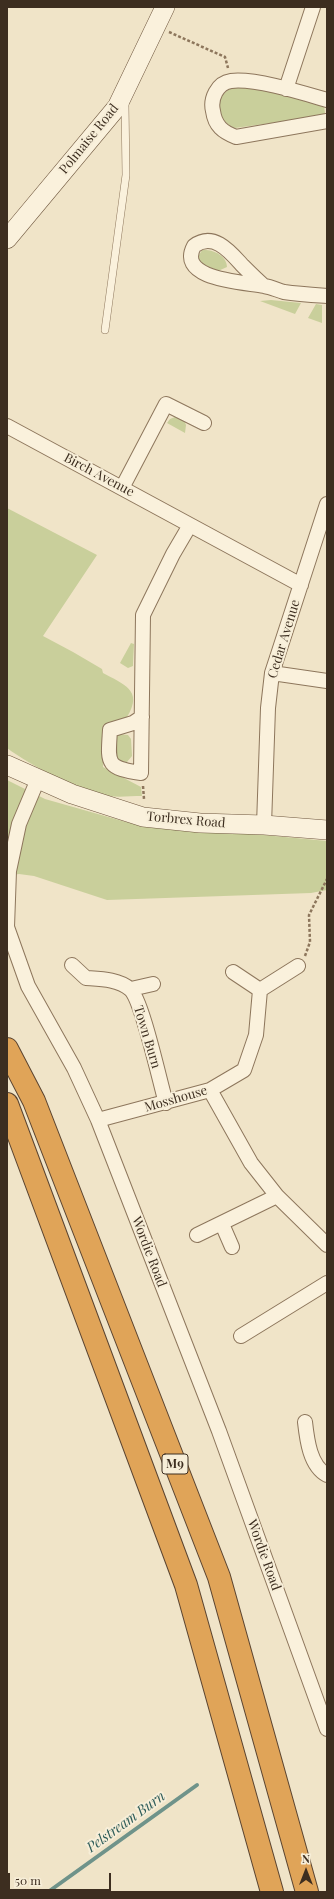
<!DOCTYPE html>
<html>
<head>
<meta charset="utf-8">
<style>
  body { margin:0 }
  #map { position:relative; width:334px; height:1899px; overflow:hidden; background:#f0e4c8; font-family:"Playfair Display",serif }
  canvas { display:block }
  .frame { position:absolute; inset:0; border:8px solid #3d2e20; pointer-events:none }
  .north { position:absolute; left:286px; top:1851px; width:40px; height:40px; -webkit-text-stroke:3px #f7eed8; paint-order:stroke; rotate:0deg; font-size:11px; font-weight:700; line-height:16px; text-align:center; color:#3d2e20 }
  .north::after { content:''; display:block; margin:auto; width:14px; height:18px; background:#3d2e20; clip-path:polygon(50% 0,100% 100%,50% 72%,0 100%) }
  .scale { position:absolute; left:8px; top:1873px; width:103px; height:18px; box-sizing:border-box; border:2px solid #3d2e20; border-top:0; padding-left:5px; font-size:12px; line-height:14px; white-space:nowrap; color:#3d2e20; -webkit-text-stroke:3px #f7eed8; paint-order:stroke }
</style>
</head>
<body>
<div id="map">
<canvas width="334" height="1899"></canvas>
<div class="frame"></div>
<div class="north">N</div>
<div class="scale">50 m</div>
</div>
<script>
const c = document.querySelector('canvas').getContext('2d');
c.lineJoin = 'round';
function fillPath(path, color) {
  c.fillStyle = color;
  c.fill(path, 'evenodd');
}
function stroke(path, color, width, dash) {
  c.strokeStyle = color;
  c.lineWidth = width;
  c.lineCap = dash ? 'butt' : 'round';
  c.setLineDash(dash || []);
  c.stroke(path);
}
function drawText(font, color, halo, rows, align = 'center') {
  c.font = font + ' "Playfair Display",serif';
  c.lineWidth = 4;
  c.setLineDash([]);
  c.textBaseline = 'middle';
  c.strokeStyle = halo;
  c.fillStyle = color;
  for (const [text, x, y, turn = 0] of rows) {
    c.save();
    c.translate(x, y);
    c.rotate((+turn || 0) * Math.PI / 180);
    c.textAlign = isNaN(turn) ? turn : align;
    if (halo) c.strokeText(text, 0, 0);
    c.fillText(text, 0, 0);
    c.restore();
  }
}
fillPath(new Path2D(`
  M240,85L285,94L324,106L325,113L322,116L235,128C211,118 215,90 240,85Z
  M202,250C212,249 227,255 227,267L218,271L202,264L198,257Z
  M271,300L301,303L295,314L260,301Z
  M316,304L322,305V323L308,318Z
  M175,417L184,420L186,425L185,433L167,423L170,419Z
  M7,508L97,555L43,636L73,652L102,669L103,673C123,684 144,690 127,717L103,725V767L141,787L142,796C129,796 115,798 102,795C73,787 31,766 7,748Z
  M131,643L134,644L133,663V666L128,668L120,663Z
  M118,734L128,735L131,739L132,756L127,762L118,761L115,757V737Z
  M7,780L45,799L126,822L327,841V890L311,893L107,900L34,876L19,874L7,876Z`), '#c9cf9b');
stroke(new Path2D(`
  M48,1892L197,1785`), '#6f938a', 4);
const lane = new Path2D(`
  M105,330L126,175L125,104`);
const street = new Path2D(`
  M286,89L313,7
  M327,100C303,93 255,78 231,81C217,83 210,99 213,111C215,126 223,132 236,137L327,121
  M264,286C257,280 250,273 243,266C231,253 214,231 194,246C176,280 244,282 264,286C271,287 277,290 284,292C298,294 313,295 327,296
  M7,426L301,585
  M122,488L166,404L204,423
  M272,673L327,681
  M142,717L133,723L110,730C108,763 105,768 141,773L143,615L173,554L190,525
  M38,779L19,824L9,871L7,927L28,986L74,1068L98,1120L219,1431L327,1729
  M264,825L268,708L272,673L327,504
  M72,965L86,978C101,979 118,979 130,989C142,999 160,1083 166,1103
  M233,972L260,990
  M131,989L153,984
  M210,1090L251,1163L277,1196L327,1245
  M98,1120L210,1090L244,1070L256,1035L260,990L298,966
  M222,1224L232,1247
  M197,1235L277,1196
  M241,1336L327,1283
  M305,1422C307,1440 310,1466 327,1475`);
const secondary = new Path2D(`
  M7,239L117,107L165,7
  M7,765L72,794L143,817L200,823L264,825L327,830`);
const highway = new Path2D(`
  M7,1049L34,1101L219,1577L307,1892
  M7,1104L186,1585L272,1892`);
stroke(lane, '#8d765c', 8);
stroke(street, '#8d765c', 16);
stroke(secondary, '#6f573f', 20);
stroke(highway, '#5b4430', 24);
stroke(new Path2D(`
  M169,32L225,57L228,68
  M143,786L144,799
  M305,956L310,942L309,915L327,879`), '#8d765c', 2.5, [3, 2]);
stroke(lane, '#faf1dc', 7);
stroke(street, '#faf1dc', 14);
stroke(secondary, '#faf1dc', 19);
stroke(highway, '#e0a458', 22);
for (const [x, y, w] of [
  [175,1464,26]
]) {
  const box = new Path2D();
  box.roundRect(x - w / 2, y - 10, w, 20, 3);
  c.fillStyle = '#f7eed8';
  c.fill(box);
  stroke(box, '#3d2e20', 1);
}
drawText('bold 12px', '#3d2e20', null, [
  ["M9",175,1464]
]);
drawText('13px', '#3d2e20', '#f7eed8', [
  ["Polmaise Road",89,139,-51],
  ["Birch Avenue",99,475,28],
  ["Cedar Avenue",284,639,-73],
  ["Torbrex Road",186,820,5],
  ["Town Burn",147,1037,73],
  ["Mosshouse",176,1099,-16],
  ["Wordie Road",149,1252,69],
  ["Wordie Road",264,1555,70]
]);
drawText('italic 14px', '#2f5d5a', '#f7eed8', [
  ["Pelstream Burn",126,1822,-36]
]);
</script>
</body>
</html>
